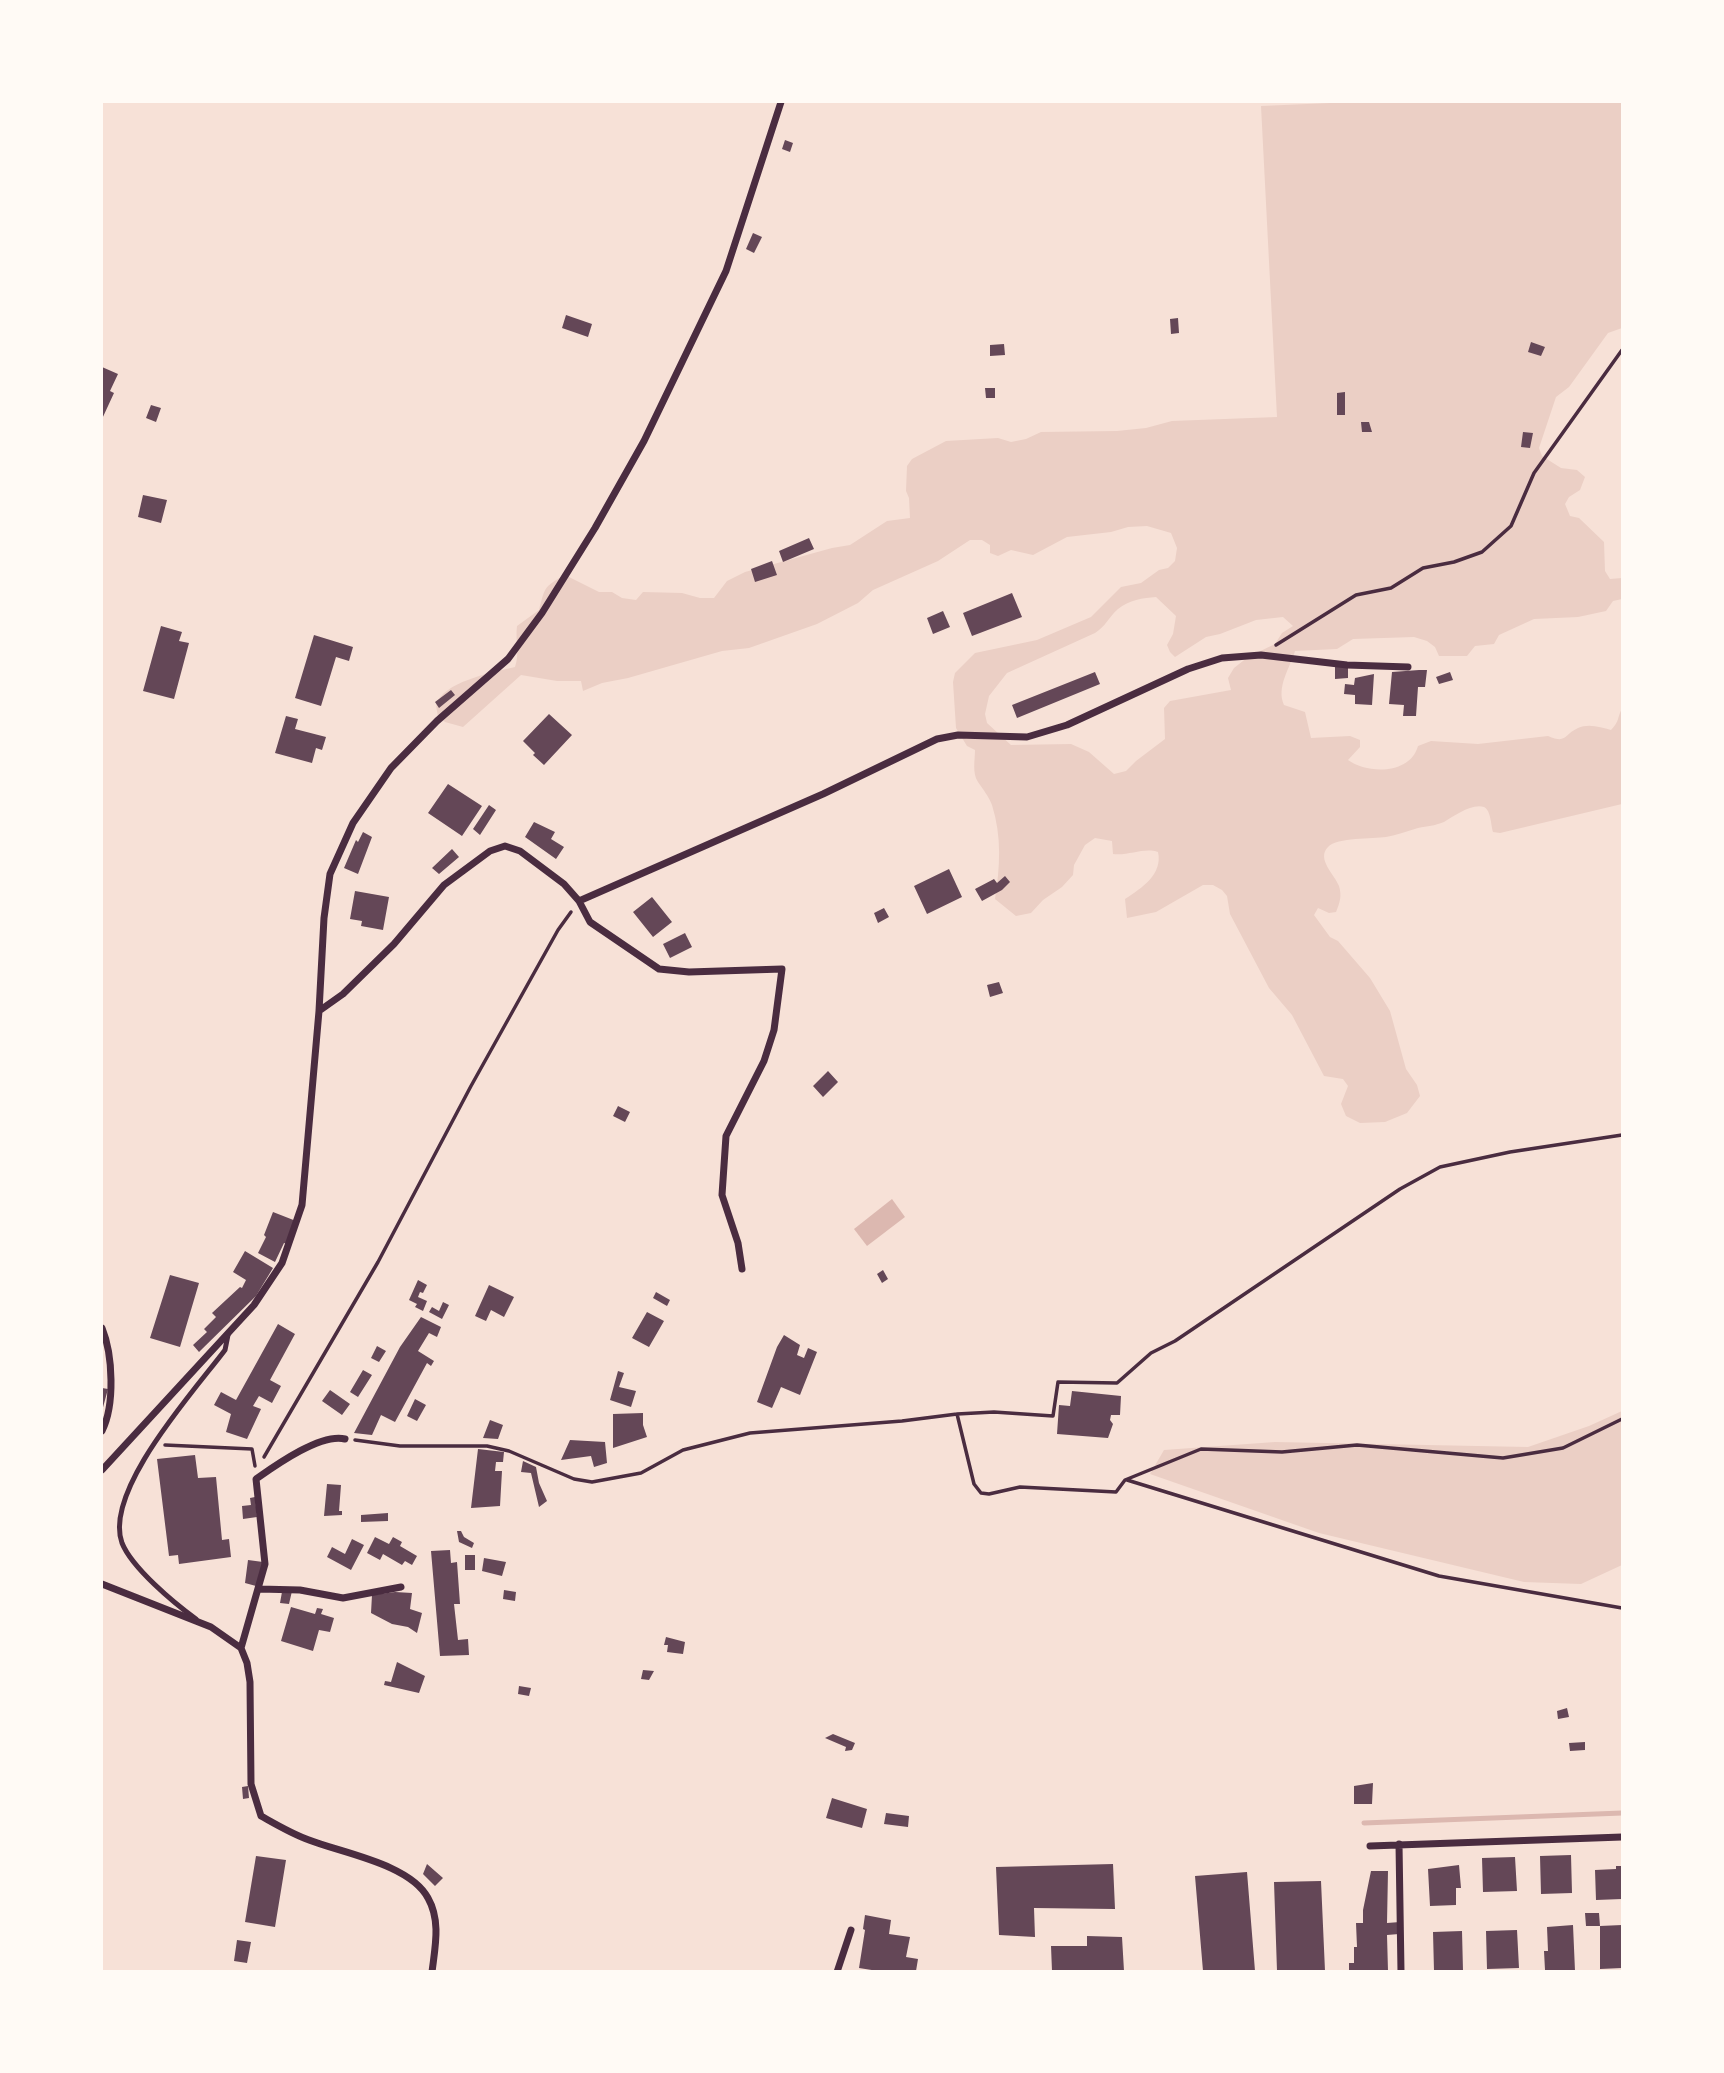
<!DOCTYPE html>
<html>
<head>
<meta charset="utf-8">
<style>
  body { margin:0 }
  #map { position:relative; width:1724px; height:2073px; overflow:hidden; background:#f7e1d7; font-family:"Public Sans",sans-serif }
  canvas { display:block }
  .frame { position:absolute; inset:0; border:103px solid #fffaf5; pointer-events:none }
</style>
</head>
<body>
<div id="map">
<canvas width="1724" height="2073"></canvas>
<div class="frame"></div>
</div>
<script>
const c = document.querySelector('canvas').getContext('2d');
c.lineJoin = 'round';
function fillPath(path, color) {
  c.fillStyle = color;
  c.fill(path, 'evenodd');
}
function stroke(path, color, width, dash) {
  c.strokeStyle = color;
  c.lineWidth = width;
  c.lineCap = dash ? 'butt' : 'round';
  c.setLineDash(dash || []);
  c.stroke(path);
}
fillPath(new Path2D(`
  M1353,102H1622V328L1608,333L1569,387L1556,397L1539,448L1542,456L1561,468L1577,470L1585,477L1580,490L1569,497L1565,504L1570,516L1579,518L1604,542L1605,571L1610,579L1622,578V599L1613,601L1606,611L1578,617L1534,619L1499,635L1494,644L1475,646L1467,656H1439L1435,647L1427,641L1414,637L1353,639L1337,649L1295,651C1290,668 1276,687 1284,705L1305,712L1311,738L1350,736L1360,740V747L1348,760C1367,774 1410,775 1418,746L1431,741L1478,744L1548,736C1567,744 1563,735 1578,728C1588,723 1601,727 1611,730C1620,721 1617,717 1622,709V804L1500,833L1493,832C1491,826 1491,810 1484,807C1472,803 1454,816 1444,822C1434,826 1428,826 1418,828C1407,831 1397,835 1386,837C1373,839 1337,837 1328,847C1316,859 1335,875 1339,886C1342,896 1340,902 1336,912L1329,913L1318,908L1314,915L1330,937L1338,941L1370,978L1390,1011L1406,1069L1417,1085L1420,1096L1407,1113L1385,1122L1360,1123L1346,1116L1341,1104L1348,1086L1343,1079L1324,1076L1292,1015L1269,988L1230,914L1227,896L1222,890L1213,885H1203L1156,912L1127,918L1125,899C1142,888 1163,874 1158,852C1144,847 1129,856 1113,854L1112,841L1095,838L1085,845L1074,865L1073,875L1062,887L1043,900L1031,913L1016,916L995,899C1000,867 1002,837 992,805C989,797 983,789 978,782C972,773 975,760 975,750L967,746L956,728L953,682L955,673L975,653L1037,640L1091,617L1121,587L1141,583L1159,570L1168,568L1175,561L1177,548L1171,533L1147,526L1128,527L1111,532L1067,537L1033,555L1011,550L998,556L990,553V545L982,540H970L938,561L873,590L858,603L817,624L749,648L722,651L628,678L602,683L583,691L581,681H557L521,675L463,727L445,722L438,716C437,711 435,705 438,700C451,680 494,672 515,667C520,653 515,641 517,626L539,610C545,588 543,587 565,575L599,592H612L622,598L636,600L643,592L682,593L700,598H714L727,581L745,572L832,548L850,545L887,521L910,518L909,498L906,491L907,466L912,459L946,441L998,438L1011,442L1026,439L1041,432L1117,431L1146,428L1172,421L1277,417L1261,106ZM1156,597L1176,616L1173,634L1167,645L1170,652L1175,657L1206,637L1220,634L1256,620L1283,617L1293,626L1282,633L1275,644L1248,657L1234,668L1228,678L1231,690L1170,701L1164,708L1165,739L1136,761L1126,771L1114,774L1089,752L1071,744L1011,745L987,723L985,714L989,696L1007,673L1095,633C1105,627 1109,617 1118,609C1129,600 1143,598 1156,597Z
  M1622,1411V1565L1581,1584L1524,1582L1319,1533L1150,1474L1164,1450L1275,1442L1528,1447L1589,1426Z`), '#ebcfc5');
fillPath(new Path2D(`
  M892,1199L905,1217L867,1246L854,1229Z`), '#dcb8b0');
stroke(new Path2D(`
  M1364,1823L1622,1813`), '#dcb8b0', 5);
fillPath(new Path2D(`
  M785,140L793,143L790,152L782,149Z
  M753,233L762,237L754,253L746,249Z
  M566,315L592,324L588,337L562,328Z
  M1178,318L1179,333L1171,334L1170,319Z
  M1531,342L1545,347L1541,356L1528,352Z
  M1004,344L1005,355L990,356V345Z
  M102,367L118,374L110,391L114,393L102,419Z
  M985,388H995V398H986Z
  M1345,392V415H1337V393Z
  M151,405L161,408L156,422L146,418Z
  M1361,422H1369L1372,432H1362Z
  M1523,432L1533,433L1530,448L1521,447Z
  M143,495L167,500L161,523L138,517Z
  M809,538L814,549L783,562L779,551Z
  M772,561L777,575L755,582L751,569Z
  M1012,593L1022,617L972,636L963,613Z
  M943,611L950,627L933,634L927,618Z
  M161,626L182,632L179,641L189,643L174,699L143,691Z
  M314,635L353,647L349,661L336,657L321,706L295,698Z
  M1335,664L1348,666V678L1335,679Z
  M1419,670H1427L1425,687H1418L1416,716H1403L1404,705L1389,704L1392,672Z
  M1095,672L1100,684L1017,718L1012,705Z
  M1450,672L1453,680L1439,684L1436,677Z
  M1374,674L1372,705L1355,704V695L1344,694L1345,684L1354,685L1355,678Z
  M451,690L455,695L439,708L435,702Z
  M549,714L572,735L544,765L533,755L535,753L523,741Z
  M286,716L298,719L295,729L326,737L322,750L316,748L312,763L275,753Z
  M448,784L482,806L462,836L428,813Z
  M489,805L496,810L480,835L473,829Z
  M534,822L555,832L551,839L564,847L556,859L525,837Z
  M363,832L372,837L358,874L344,868L356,840L358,842Z
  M452,849L459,857L439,874L432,868Z
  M949,869L962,897L927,914L914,886Z
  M1005,876L1010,882L1002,890L982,901L975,889L994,879L997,883Z
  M355,891L389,897L383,930L361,926L362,921L350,919Z
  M652,897L672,922L653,937L633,912Z
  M884,908L889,917L878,923L874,913Z
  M685,933L692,947L670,958L663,944Z
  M999,982L1003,993L990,997L987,985Z
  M828,1071L838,1082L823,1097L813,1086Z
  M618,1106L630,1112L625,1122L613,1116Z
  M273,1212L296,1221L287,1244L284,1243L275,1262L258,1253L266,1237L264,1235Z
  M245,1251L273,1268L256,1296L199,1352L193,1345L207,1332L204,1329L216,1317L212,1313L240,1287L242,1288L246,1280L233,1272Z
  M883,1270L888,1279L882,1283L877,1274Z
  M170,1275L199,1283L180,1347L150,1338Z
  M418,1280L427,1285L423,1293L420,1292L418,1297L427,1301L423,1311L415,1307L417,1304L409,1300Z
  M489,1285L514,1297L504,1317L491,1310L486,1321L475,1316Z
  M656,1292L670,1300L667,1306L653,1298Z
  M443,1302L449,1305L442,1319L429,1312L432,1307L439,1311Z
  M647,1312L664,1321L649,1347L632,1338Z
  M421,1317L441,1327L437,1337L429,1333L418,1351L434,1361L431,1366L427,1363L395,1422L381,1415L372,1435L354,1433L400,1347Z
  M278,1324L295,1334L270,1380L281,1386L272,1403L259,1396L253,1406L261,1409L247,1439L226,1432L231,1414L214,1405L221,1392L236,1400Z
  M784,1335L800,1345L797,1355L804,1358L808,1348L817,1352L800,1395L781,1387L772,1408L757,1402L777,1347Z
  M377,1346L386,1351L379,1362L371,1358Z
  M363,1370L372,1375L358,1397L350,1392Z
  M618,1371L624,1373L619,1387L636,1391L631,1407L610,1400Z
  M102,1388L108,1389L102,1411Z
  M330,1390L350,1404L342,1415L322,1401Z
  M1072,1391L1121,1396L1120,1415H1111L1110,1420L1113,1424L1108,1438L1057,1434L1059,1405L1070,1406Z
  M415,1399L426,1405L417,1421L407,1416Z
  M643,1413V1425L647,1437L613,1448V1414Z
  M490,1420L503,1425L498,1439L483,1438Z
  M570,1440L605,1442L607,1463L594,1467L591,1456L561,1460Z
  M478,1449L504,1452L503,1462H496L495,1471H502L500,1506L471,1508Z
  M195,1455L198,1478L216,1477L222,1540L229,1539L231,1557L179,1564L178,1555L169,1556L157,1459Z
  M523,1461L536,1467L539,1483L547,1501L539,1507L531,1473L521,1472Z
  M327,1484L341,1485L339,1511H342V1515L324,1516Z
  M255,1497L257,1517L243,1519L242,1506L251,1505L250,1498Z
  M388,1513V1521L361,1522V1515Z
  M457,1531H461L464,1537L474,1543L472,1548L459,1542Z
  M375,1537L389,1544L393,1537L402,1542L400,1546L417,1556L412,1565L405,1561L402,1565L383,1554L380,1560L367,1553Z
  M352,1539L364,1545L351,1570L327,1557L332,1547L345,1554Z
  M450,1550L451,1563L457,1562L460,1604H454L458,1640L468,1639L469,1655L440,1656L431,1551Z
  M465,1555H475V1570H465Z
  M484,1558L506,1562L502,1576L482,1571Z
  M248,1560L263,1562L256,1586L245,1583Z
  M504,1590L516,1592L515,1601L503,1599Z
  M292,1591L289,1604L280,1603L282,1592Z
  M395,1592L412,1593L410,1609L422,1613L417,1633L408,1627L392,1624L371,1613L372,1595Z
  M291,1607L315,1614L317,1608L323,1609L321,1614L334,1618L330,1632L319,1630L313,1651L281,1641Z
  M666,1637L685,1642L683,1654L667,1652L668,1645H664Z
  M397,1662L425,1676L419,1693L384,1685L385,1681L391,1682Z
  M643,1670L654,1671L649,1680L641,1679Z
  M519,1686L531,1688L529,1696L518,1694Z
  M1567,1708L1569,1717L1558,1719L1557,1711Z
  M833,1734L855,1743L852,1750L845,1751L846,1747L825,1738Z
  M1585,1742V1750L1570,1751L1569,1743Z
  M1373,1783L1372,1804H1354V1786Z
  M248,1786L249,1798L243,1799L242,1787Z
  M832,1798L867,1809L862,1828L826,1818Z
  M886,1813L909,1816L908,1827L884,1824Z
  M1571,1855L1572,1893L1541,1894L1540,1856Z
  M256,1856L286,1860L275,1927L245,1922Z
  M1515,1857L1517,1891L1483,1892L1482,1858Z
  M427,1864L443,1878L435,1886L423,1874Z
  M1113,1864L1115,1909L1034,1908L1035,1937L999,1935L996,1867Z
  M1459,1865L1461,1888H1456V1905L1430,1906L1428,1869Z
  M1616,1866H1622V1899L1596,1900L1595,1870L1616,1869Z
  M1371,1871H1388L1387,1923L1400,1922L1399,1934L1387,1935L1388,1971H1349V1963H1354V1947H1357L1356,1923H1363V1910Z
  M1247,1872L1255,1971H1203L1195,1876Z
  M1321,1881L1325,1971H1277L1274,1882Z
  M1585,1913H1599L1600,1926H1586Z
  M865,1915L891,1920L889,1934L910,1937L906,1957L918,1959L916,1971H878L859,1968L865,1930L863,1929Z
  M1573,1925L1575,1971L1545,1970L1544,1951H1548L1547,1927Z
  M1622,1925V1968L1600,1969V1926Z
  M1517,1930L1519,1968L1487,1969L1486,1931Z
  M1462,1931L1463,1971H1434L1433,1932Z
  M1087,1936L1122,1937L1124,1971H1052L1051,1946H1087Z
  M237,1940L251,1942L247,1963L234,1961Z`), '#644757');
stroke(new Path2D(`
  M1276,645L1356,595L1391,588L1423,568L1454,562L1482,552L1511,526L1534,473L1622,350
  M957,1414L974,1484L981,1493L989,1494L1020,1487L1116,1492L1125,1480L1201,1449L1282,1452L1357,1445L1503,1458L1563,1448L1622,1419
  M355,1440L400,1446H487L509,1451L574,1479L592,1482L641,1473L683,1450L750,1433L902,1421L957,1414L994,1412L1053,1416L1058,1382L1117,1383L1151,1353L1175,1341L1400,1189L1440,1167L1510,1152L1622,1135
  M165,1445L252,1449L255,1466
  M264,1457L378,1262L471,1086L558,930L571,912
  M1127,1480L1439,1576L1622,1608`), '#4a2c40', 3.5);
stroke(new Path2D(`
  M196,1619C174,1603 132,1568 122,1543C103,1491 195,1390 225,1350L228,1335`), '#4a2c40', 5);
stroke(new Path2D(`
  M579,901L823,794L937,739L958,735L1027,737L1067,725L1188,669L1222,658L1261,655L1347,665L1408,667
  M319,1011L324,918L330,874L353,823L391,768L437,721L508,659L542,613L595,528L644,441L726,271L781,102
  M102,1328C113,1355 115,1405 102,1431
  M102,1470L254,1305L282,1263L302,1205L319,1011L343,994L394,944L444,885L490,851L505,846L520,851L564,884L579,901L590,922L659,969L689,972L782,969L774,1030L764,1061L726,1136L722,1195L738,1243L742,1269
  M102,1584L211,1627L241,1648L247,1663L250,1682L251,1784L261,1816C277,1825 292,1834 309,1840C342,1853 410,1864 428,1898C441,1921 435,1947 432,1972
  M259,1589L300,1590L343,1598L401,1587
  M241,1648L265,1564L256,1479C276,1465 321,1433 345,1439
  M1399,1844L1401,1972
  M1370,1846L1622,1837
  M837,1972L851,1930`), '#4a2c40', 7);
</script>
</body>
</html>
